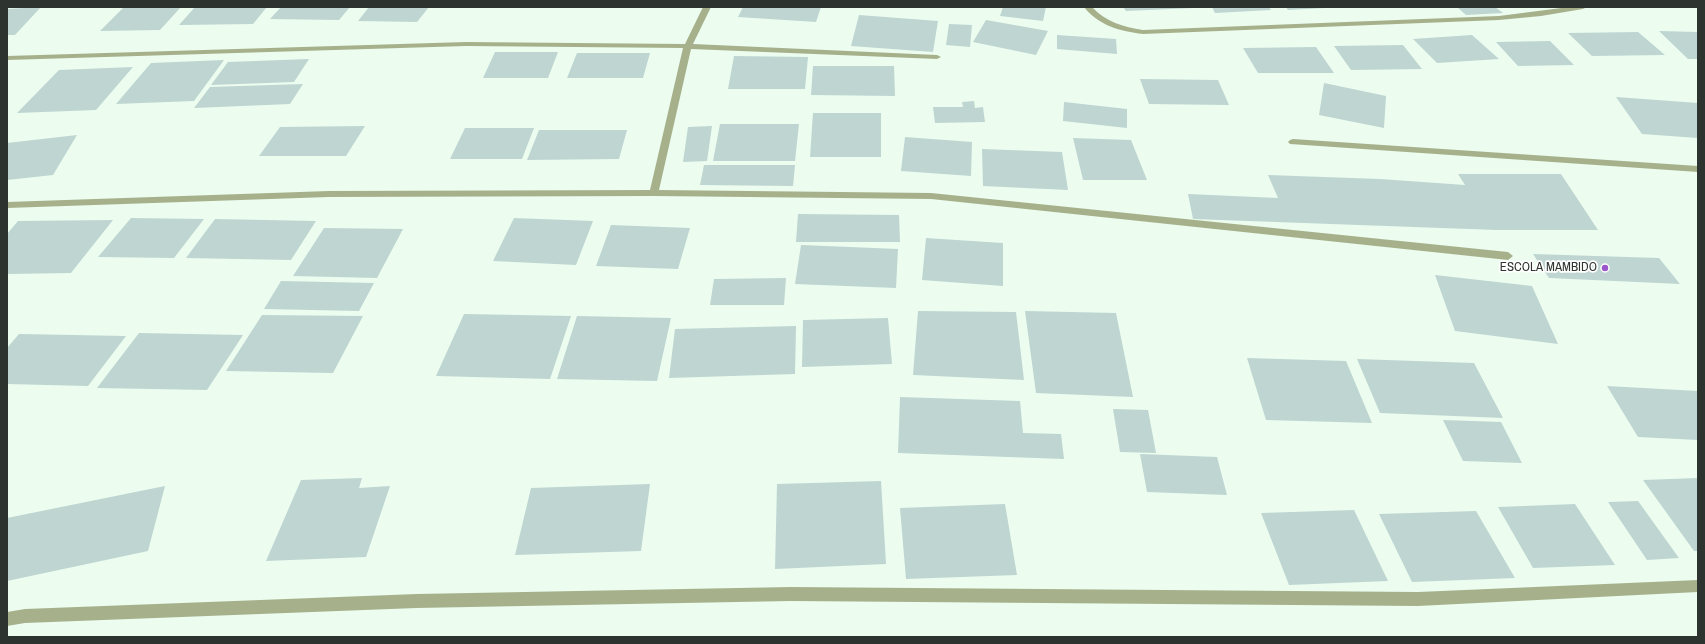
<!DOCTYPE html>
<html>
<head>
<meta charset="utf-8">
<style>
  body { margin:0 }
  #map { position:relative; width:1705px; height:644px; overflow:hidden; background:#ecfdf0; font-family:"Archivo Narrow",sans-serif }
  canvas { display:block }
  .frame { position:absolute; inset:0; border:8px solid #2d342f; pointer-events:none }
</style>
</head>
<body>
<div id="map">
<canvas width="1705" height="644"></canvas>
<div class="frame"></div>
</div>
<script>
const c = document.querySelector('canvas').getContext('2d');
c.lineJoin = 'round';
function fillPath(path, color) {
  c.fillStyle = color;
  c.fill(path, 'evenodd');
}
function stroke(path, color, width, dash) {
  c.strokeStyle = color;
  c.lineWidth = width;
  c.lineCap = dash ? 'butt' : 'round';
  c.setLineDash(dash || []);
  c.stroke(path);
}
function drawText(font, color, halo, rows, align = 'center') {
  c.font = font + ' "Archivo Narrow",sans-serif';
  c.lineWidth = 3.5;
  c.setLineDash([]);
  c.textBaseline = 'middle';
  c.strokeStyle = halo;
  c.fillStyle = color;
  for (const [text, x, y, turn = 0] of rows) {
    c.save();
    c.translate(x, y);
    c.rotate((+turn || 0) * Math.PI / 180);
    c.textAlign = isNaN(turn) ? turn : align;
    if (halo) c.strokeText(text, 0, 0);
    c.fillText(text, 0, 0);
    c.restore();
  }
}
fillPath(new Path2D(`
  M41,7L15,35H7V9Z
  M181,7L160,30L100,31L123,8Z
  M195,7H267L253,24L179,25Z
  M281,7H350L339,20L270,19Z
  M369,7H429L417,22L358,21Z
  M743,7H821L816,22L738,17Z
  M1003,7H1046L1043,21L1000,16Z
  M1123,7H1194V8L1126,11Z
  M1212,7H1269L1271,10L1215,13Z
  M1286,7H1325V8L1288,10Z
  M1457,7H1495L1503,13L1466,15Z
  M859,15L938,21L933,52L851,46Z
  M986,20L1048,31L1036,55L973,42Z
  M949,24L972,25L970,47L946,45Z
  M1659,31L1698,32V59H1688Z
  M1638,32L1665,55L1592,56L1568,33Z
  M1057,35L1116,39L1117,54L1057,49Z
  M1472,35L1499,59L1437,63L1413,39Z
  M1550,41L1574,65L1518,66L1496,42Z
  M1403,45L1422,69L1351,70L1334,46Z
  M1316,47L1334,73H1258L1243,48Z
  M495,52H558L548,78H483Z
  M577,53H650L643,78H567Z
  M734,56L808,57L805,89H728Z
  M309,59L294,82L211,85L228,62Z
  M224,60L194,101L116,104L151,63Z
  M813,66H894L895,96L811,95Z
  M133,67L96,110L17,113L59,70Z
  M1140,79L1218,80L1229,105L1149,104Z
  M1324,83L1386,96L1384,128L1319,115Z
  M303,84L290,104L194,108L210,87Z
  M1616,97L1698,103V138L1642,134Z
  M974,101L975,108L983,107L985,122L935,123L933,107H963L962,102Z
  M1064,102L1127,109V128L1063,121Z
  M813,113H881V157H810Z
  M720,124H799L795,161H713Z
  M365,126L346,156H259L280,127Z
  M712,126L707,161L683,162L688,127Z
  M465,128H534L522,159H450Z
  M539,130H627L619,159L527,160Z
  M77,135L53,175L7,180V143Z
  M905,137L972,142L971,176L901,171Z
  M1073,138L1131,140L1147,180H1083Z
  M982,149L1062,152L1068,190L983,186Z
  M704,165H795L793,186L700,185Z
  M1458,174H1561L1598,230H1497L1193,219L1188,194L1278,198L1268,175L1380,179L1465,185Z
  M798,214L899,215L900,242H796Z
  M131,218L204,219L174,258L98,257Z
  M514,218L593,221L576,265L493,261Z
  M215,219L316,221L291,260L186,258Z
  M113,220L71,273L7,274V234L18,221Z
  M611,225L690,228L678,269L596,266Z
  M324,228L403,229L377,278L293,276Z
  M926,238L1003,243V286L922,280Z
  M801,245L898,249L896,288L795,284Z
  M1533,254L1659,258L1680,284L1549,278Z
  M1435,275L1532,286L1558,344L1455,331Z
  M786,278L784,305H710L714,279Z
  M281,281L374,283L359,311L264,309Z
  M918,311L1016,312L1024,380L913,375Z
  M1025,311L1116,313L1133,397L1036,393Z
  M464,314L571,316L550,379L436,376Z
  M262,315L363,316L333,373L226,371Z
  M577,316L671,318L657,381L557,379Z
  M888,318L892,364L802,367L803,320Z
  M796,326L795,374L669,378L675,329Z
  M139,333L243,335L207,390L97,388Z
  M19,334L126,336L88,386L7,384V348Z
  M1247,358L1346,361L1372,423L1266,420Z
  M1357,359L1474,363L1503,418L1380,413Z
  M1607,386L1698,391V440L1638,437Z
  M900,397L1020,401L1023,433L1061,434L1064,459L898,453Z
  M1113,409L1148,410L1156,453L1120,452Z
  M1443,420L1501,422L1522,463L1463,461Z
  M1140,454L1217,457L1227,495L1147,492Z
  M362,478L359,488L390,486L366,557L266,561L301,480Z
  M1698,478V551H1694L1643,480Z
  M881,481L886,564L775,569L777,484Z
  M650,484L641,551L515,555L531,488Z
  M165,486L148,551L7,581V518Z
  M1638,501L1679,558L1647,560L1608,502Z
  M1005,504L1017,575L906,579L900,508Z
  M1575,504L1615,565L1533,568L1498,507Z
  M1354,510L1388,581L1289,585L1261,513Z
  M1476,511L1515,578L1412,582L1379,514Z`), '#bed5d1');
fillPath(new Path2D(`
  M703,7H711L693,44L937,55L941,57L937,59L691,49L659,190L931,193L1508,252L1513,256L1508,260L931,199L654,196L329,197L7,208V202L329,191L650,190L683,48L466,46L7,60V56L466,42L685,44Z
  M1084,7H1092C1106,22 1123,27 1143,30L1499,16L1569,7H1587L1583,9L1541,16L1499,20L1143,34C1120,31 1099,26 1084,7Z
  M1293,139L1698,166V172L1290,144L1288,142L1290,140Z
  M1698,580V592L1418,606L791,601L417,608L25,623L7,626V612L25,609L417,594L791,587L1418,592Z`), '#a6b18c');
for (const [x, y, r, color] of [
  [1605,268,4,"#9c56cb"]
]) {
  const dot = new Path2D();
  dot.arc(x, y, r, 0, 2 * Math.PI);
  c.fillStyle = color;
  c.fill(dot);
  stroke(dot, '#fff', 1.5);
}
drawText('13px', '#2d342f', '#fff', [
  ["ESCOLA MAMBIDO",1597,268]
], 'right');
</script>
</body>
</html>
